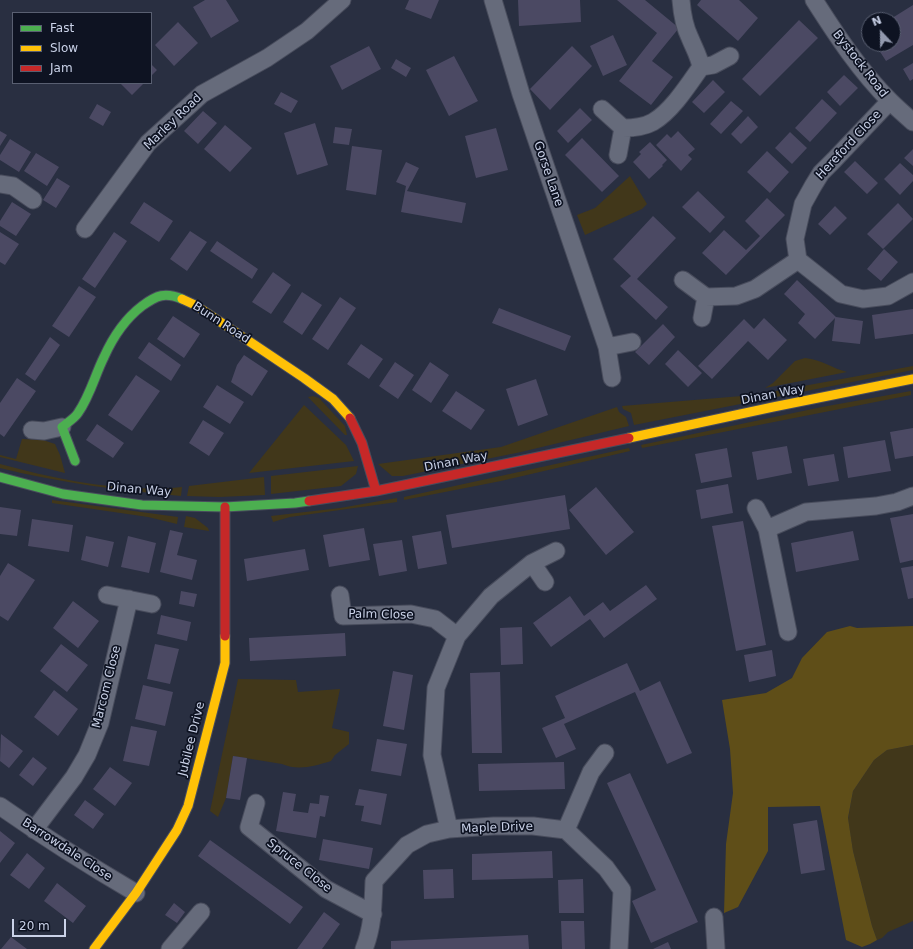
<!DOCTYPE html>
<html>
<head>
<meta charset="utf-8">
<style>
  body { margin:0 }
  #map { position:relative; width:913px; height:949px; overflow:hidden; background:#292f41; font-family:"DejaVu Sans",sans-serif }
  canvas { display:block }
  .legend { position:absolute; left:12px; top:12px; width:140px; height:72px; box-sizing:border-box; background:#0e1322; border:1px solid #595f71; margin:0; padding:5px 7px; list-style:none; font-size:12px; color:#cad2e8 }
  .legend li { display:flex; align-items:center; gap:8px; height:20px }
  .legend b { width:20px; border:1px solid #595f71 }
  .north { position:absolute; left:861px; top:12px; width:40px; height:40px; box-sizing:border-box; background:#0e1322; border:1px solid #595f71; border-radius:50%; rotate:338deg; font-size:11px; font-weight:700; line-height:16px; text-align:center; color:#cad2e8 }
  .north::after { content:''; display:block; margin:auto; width:14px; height:18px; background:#9299ae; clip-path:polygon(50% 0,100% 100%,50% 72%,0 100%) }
  .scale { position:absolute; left:12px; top:919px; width:54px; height:18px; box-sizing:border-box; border:2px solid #cad2e8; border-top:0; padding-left:5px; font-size:12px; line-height:14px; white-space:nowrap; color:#cad2e8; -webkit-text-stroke:3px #0e1322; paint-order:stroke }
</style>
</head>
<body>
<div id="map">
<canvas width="913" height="949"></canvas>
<ul class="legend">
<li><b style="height:5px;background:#4caf50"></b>Fast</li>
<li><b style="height:5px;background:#ffc107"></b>Slow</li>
<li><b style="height:5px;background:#c62828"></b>Jam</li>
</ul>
<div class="north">N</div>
<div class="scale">20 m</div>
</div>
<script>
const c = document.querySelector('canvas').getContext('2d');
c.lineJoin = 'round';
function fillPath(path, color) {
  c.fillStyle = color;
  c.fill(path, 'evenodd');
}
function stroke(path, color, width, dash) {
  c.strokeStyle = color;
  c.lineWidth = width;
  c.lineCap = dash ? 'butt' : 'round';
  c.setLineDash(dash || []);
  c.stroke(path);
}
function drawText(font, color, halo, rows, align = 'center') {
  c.font = font + ' "DejaVu Sans",sans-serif';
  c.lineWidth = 3.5;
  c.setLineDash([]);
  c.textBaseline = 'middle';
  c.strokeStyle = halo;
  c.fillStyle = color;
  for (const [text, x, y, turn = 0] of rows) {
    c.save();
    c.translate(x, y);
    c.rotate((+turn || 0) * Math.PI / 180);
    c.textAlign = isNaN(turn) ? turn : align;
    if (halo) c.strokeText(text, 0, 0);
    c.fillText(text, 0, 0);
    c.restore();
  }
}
fillPath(new Path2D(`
  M630,176L647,204L642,209L585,235L577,215L595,208Z
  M805,358C823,360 831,368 847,372L765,388L773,383L795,361Z
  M913,366V370L634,425L631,413L623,409L622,406L754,395Z
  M911,391V395L642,448L641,445L822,407Z
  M313,396L319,398L345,426L347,435H345L308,397Z
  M304,405L346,445L354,461L249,473Z
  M617,407L619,412L626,417L629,426L521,452L403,476H392L378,464L501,447Z
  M22,439L43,440L55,444L60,455L65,473L0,457V455L16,459Z
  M629,448L630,451L501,481L404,500V497Z
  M0,464C59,480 122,493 182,487L181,496C120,490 59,483 0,468Z
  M358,466L356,474L341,486L271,494V476Z
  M264,477L265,495L219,497L187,496L189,486Z
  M397,498V502L290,517L273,522L271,516L340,508Z
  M52,500L178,517L177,524L148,517L52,503Z
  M186,516L195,518L208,528L209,531L184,527Z
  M238,679L296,680L298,692L340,689L332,728L349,732V744L335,755L331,761C315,766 298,771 282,764L233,756L226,798L218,817L210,811Z
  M913,745V921L888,932L882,938L877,940L872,926L853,851L848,819L853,791L874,760L887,750Z`), '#41371a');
fillPath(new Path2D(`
  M850,626L857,628L913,626V745L887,750L874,760L853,791L848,818L853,851L872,926L877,940L870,944L862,947L846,940L820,806L768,807V851L738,907L724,913L726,844L733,793L730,749L722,700L766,693L792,678L802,658L827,632Z`), '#5f4e18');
fillPath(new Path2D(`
  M205,0H226L239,21L211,38L193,7Z
  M409,0H439L431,19L405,9Z
  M518,0H580L581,22L519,26Z
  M617,0H645L679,28L652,61L673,77L651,105L619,81L657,33Z
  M701,0H739L758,18L738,41L697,5Z
  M913,5V45L886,61L875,44H893V20H889Z
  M799,20L818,38L760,96L742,79Z
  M178,22L198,43L174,66L155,45Z
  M613,35L627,65L603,76L590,46Z
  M369,46L381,69L342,90L330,66Z
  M572,46L592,66L550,110L530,89Z
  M454,56L478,101L449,116L426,70Z
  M396,59L411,68L406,77L391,68Z
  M913,63V79L910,81L903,69Z
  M151,64L157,70L151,76Z
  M844,75L858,88L840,106L827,92Z
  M713,80L725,92L704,113L692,102Z
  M120,83H144L132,95Z
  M281,92L298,101L291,113L274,104Z
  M822,99L837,113L810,142L795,128Z
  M731,101L743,111L721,134L710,124Z
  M97,104L111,112L103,126L89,118Z
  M580,108L592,120L568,143L557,131Z
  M203,111L217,123L198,144L184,131Z
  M748,116L758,127L741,144L731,134Z
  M315,123L328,165L297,175L284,133Z
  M225,125L252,148L230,172L204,149Z
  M335,127L352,129L349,145L333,143Z
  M496,128L508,170L476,178L465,136Z
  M0,131L7,135L0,146Z
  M678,131L695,149L688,155L692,159L681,171L656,145L667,134L671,138Z
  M790,132L807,148L792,164L775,148Z
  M582,138L619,176L602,192L565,155Z
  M10,139L31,152L19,172L0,160V155Z
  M650,142L667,160L662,165L663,166L649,179L633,162L641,154L639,152Z
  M352,146L382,150L376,195L346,190Z
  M913,149V166L904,158Z
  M767,151L789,172L770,193L747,172Z
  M36,153L59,167L47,186L24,171Z
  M855,161L878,183L867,194L844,172Z
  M406,162L419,168L407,191L466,203L462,223L401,212L406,186L396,182Z
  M900,163L913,175V181L900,195L884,179Z
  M57,178L70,186L56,208L43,200Z
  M698,191L725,217L710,233L682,207Z
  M767,198L785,215L726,275L702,253L724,230L746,250L760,236L745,221Z
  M12,202L31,214L16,236L0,226V221Z
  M144,202L173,221L159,242L130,223Z
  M898,203L913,219L883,249L867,234Z
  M835,206L847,218L830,235L818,224Z
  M653,216L676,238L637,279L668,307L656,320L620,286L631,276L613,259Z
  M190,231L207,242L187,271L170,259Z
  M0,232L19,244L5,265L0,262Z
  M114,232L127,241L95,288L82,279Z
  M217,241L258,269L252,279L210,251Z
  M884,249L898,262L881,281L867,269Z
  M273,272L291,285L271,314L252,302Z
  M797,280L836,317L863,321L860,344L832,341L835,318L815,339L798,323L805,314L784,294Z
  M79,286L96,297L69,337L52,326Z
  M302,292L322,305L302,335L283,322Z
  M340,297L356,308L328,350L312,339Z
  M499,308L571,336L565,351L492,323Z
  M913,309V334L875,339L872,315Z
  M173,316L200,334L184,358L157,339Z
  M764,318L787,340L768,360L748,341L712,379L698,366L744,319L754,329Z
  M663,324L675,337L649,365L635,352Z
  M50,337L60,345L35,381L25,374Z
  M149,342L181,365L171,381L138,358Z
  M361,344L383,359L369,379L347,364Z
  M678,350L702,373L688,387L665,364Z
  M244,355L268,371L252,396L231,382L237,365Z
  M395,362L414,375L398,399L379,386Z
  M430,362L449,375L431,403L412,390Z
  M136,375L160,391L132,431L108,415Z
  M17,378L36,391L4,437L0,434V403Z
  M536,379L548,415L518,426L506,389Z
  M217,385L244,402L230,424L203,407Z
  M456,391L485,410L471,430L442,411Z
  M203,420L224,433L209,456L189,443Z
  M97,424L124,443L113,458L86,440Z
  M913,428V456L895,459L890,432Z
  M885,440L891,471L848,478L843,447Z
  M787,446L792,473L757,480L752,452Z
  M727,448L732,477L701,483L695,454Z
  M834,454L839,481L808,486L803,459Z
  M728,484L733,513L701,519L696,490Z
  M596,487L634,532L606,555L569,510Z
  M565,495L570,529L452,548L446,515Z
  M0,507L21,510L17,536L0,534Z
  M913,514V560L900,563L890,518Z
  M32,519L73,525L69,552L28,546Z
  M743,521L766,645L736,651L712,526Z
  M364,528L370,560L329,567L323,535Z
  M170,530L183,533L177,555L197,560L192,580L160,572Z
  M441,531L447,564L418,569L412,536Z
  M853,531L859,560L796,572L791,543Z
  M86,536L114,542L108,567L81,560Z
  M128,536L156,543L149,573L121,567Z
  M402,540L407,571L379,576L373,544Z
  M305,549L309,570L247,581L244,559Z
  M8,563L35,580L8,621L0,616V576Z
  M913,566V598L908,599L901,568Z
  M646,585L657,599L604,638L590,619L551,647L533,623L570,596L584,616L603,602L610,611Z
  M181,591L197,594L194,607L179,604Z
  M73,601L99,621L78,648L53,628Z
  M161,615L191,622L187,641L157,634Z
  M522,627L523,664L501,665L500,628Z
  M345,633L346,656L250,661L249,638Z
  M61,644L88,665L67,692L40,671Z
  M155,644L179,649L170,684L147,679Z
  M772,650L776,676L749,682L744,655Z
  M627,663L640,691L660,681L692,753L667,764L635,692L564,724L576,749L556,758L542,728L565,718L555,696Z
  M393,671L413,675L404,730L383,726Z
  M500,672L502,753H472L470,673Z
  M143,685L173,692L165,726L135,719Z
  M54,690L78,709L58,736L34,717Z
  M131,726L157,731L149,766L123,761Z
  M1,734L23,751L9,768L0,761Z
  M377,739L407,744L401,776L371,771Z
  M233,756L247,758L240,800L226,798Z
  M33,757L47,768L33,786L19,775Z
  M564,762L565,789L479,791L478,764Z
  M110,767L132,783L115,806L93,789Z
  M630,773L698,922L651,943L632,901L656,890L607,783Z
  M359,789L387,794L381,825L361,821L364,806L355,805Z
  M283,792L296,794L293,811L308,813L310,803L319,804L320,795L329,796L325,817L320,816L316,838L276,831Z
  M85,800L104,814L93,829L74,815Z
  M817,820L825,870L801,874L793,824Z
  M0,831L15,843L0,863Z
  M323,839L373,848L369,869L319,860Z
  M210,840L303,907L290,924L198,856Z
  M552,851L553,878L472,880V854Z
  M27,853L45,868L29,889L10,875Z
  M453,869L454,898L424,899L423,870Z
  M583,879L584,913H559L558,880Z
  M57,883L86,906L73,923L44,901Z
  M174,903L185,912L177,923L165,915Z
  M324,912L340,924L322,949H297Z
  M561,921H584L585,949H562Z
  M528,935L529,949H391V941Z
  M11,937L27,949H1Z
  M668,942L671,949H653Z`), '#4b4963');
const street = new Path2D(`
  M493,0L521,94L607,347L612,378
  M814,0C837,36 860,71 890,101C897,108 905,115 913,122
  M701,67L713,65L730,56
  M890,101L834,160L821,173L813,186L803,204L795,239L798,260L841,294L863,299L888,296L913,282
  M602,109L623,128L618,155
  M623,128C634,128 644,127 653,122C672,111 689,84 701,67C699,56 694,48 690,38C684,26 682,13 681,0
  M0,184L13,186L33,200
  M85,229L148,143L202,94L267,58L307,31L342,0
  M683,280L706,297L702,318
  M706,297L736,296L755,289L798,260
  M607,347L632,342
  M32,430L44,431L62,427
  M756,508L767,529L806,512L876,506L897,502L913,496
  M767,529L788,632
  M532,563L545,582
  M107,595L152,604
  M340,595L343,616L411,614L435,619L457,636
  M256,803L249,827L326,889L373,914
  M0,806C44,837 90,866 136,893
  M449,829L432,755L436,688L457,636L491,596L532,563L556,551
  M34,830L74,777L87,755L100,723L129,599
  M566,830L591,772L605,753
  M714,917L716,949
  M170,949L201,912
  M364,949C373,927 373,905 374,881L407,845L427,834L449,829L494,826H533L566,830L606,868L622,890L619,949`);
const fast = new Path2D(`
  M75,461L62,427C67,423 75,418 78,413C90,396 95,375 104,357C113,337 125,319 142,306C157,295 165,292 182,299
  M0,477L63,494L142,505L225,507L295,503L309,501`);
const slow = new Path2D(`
  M182,299L195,305L304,378L333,399L350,418
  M629,438L773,407L913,379
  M94,949L136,893L177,830L188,806L225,663V636`);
const jam = new Path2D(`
  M350,418L362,443L376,491
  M309,501L376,491L629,438
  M225,636V507`);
stroke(street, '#484c5c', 19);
stroke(fast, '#484c5c', 11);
stroke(slow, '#484c5c', 11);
stroke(jam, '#484c5c', 11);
stroke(street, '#666b7b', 17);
stroke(fast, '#4caf50', 9);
stroke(slow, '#ffc107', 9);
stroke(jam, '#c62828', 9);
drawText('12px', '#cad2e8', '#0e1322', [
  ["Bystock Road",860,64,52],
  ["Marley Road",173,122,-44],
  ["Hereford Close",849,145,-47],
  ["Gorse Lane",548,174,71],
  ["Bunn Road",221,323,33],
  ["Dinan Way",773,395,-11],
  ["Dinan Way",456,462,-11],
  ["Dinan Way",139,490,5],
  ["Palm Close",381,615,1],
  ["Marcom Close",107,687,-76],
  ["Jubilee Drive",192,739,-76],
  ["Maple Drive",497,828,-2],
  ["Barrowdale Close",67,850,33],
  ["Spruce Close",299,866,38]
]);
</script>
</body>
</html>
